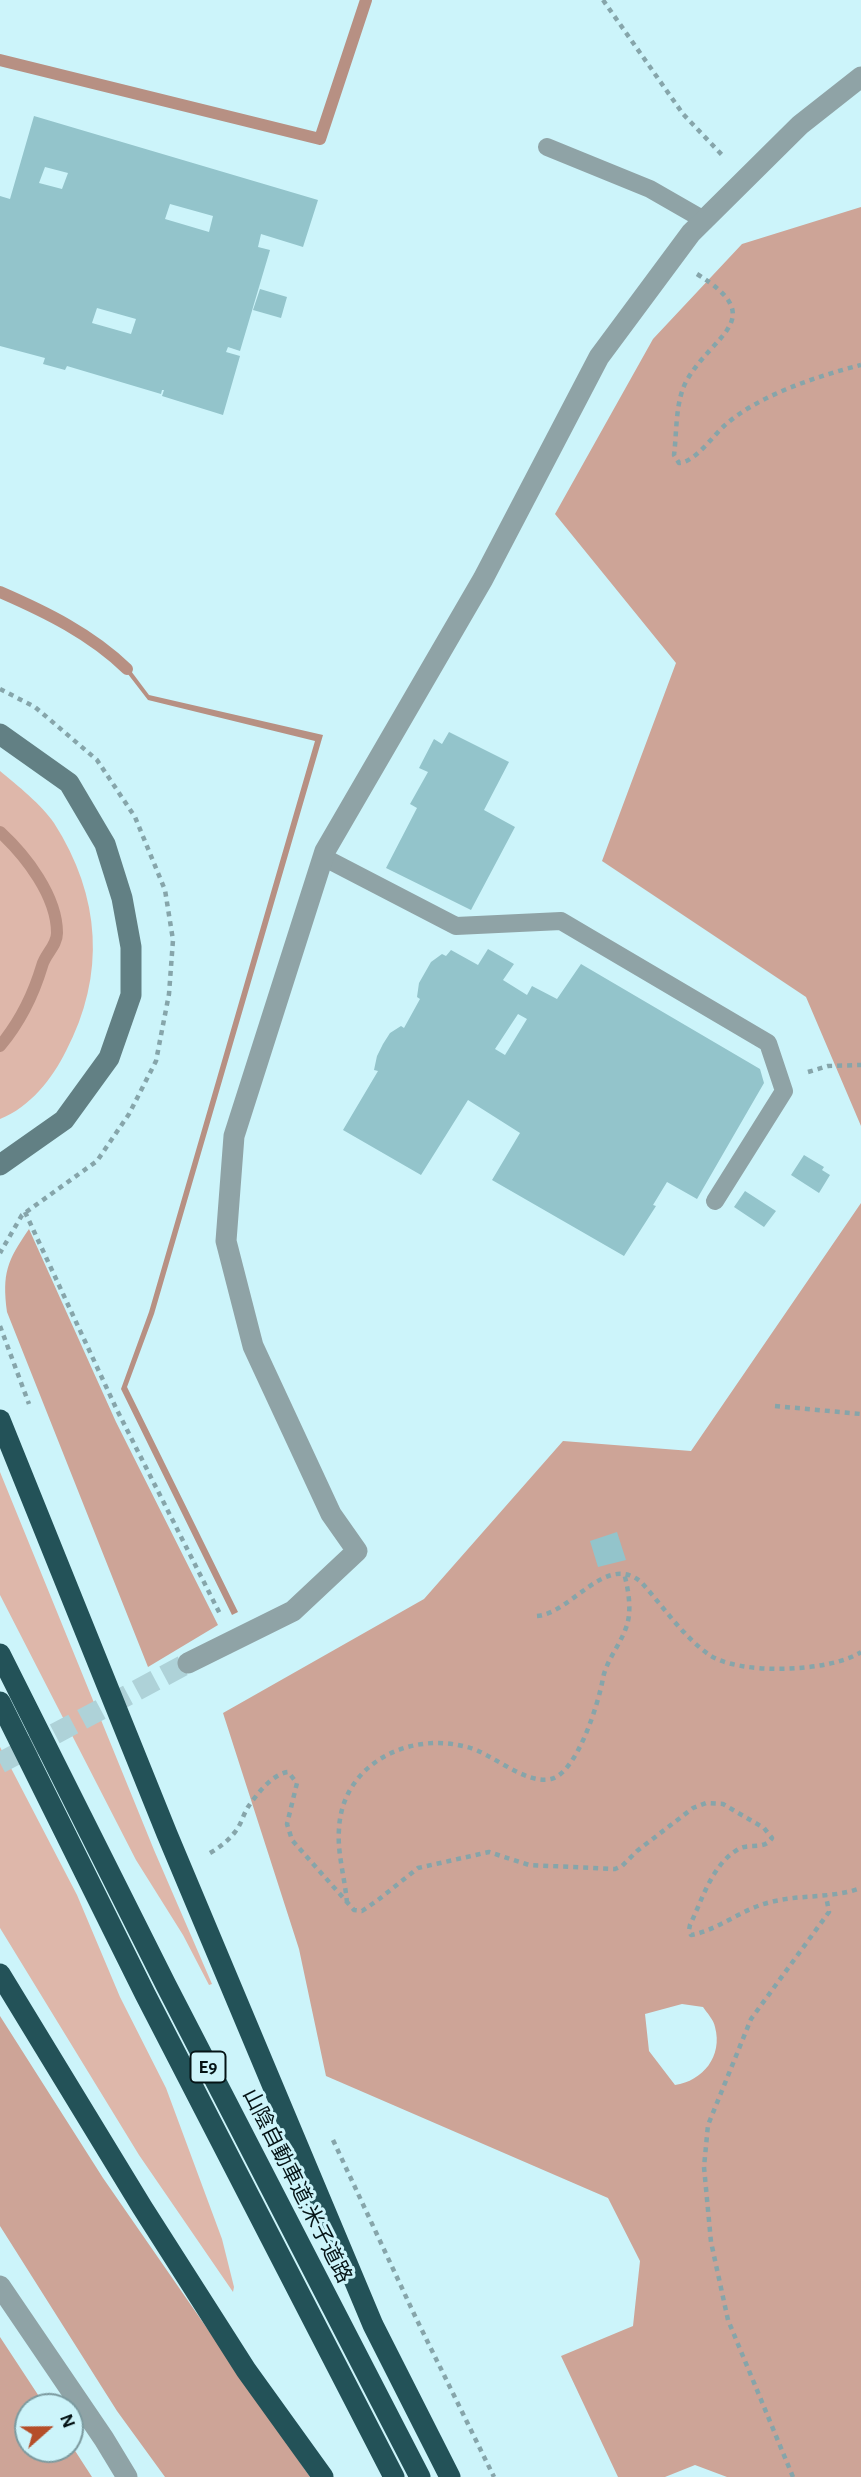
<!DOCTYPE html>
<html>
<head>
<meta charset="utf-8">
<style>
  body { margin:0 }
  #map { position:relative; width:861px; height:2477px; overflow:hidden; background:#ccf4fa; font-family:"Alegreya Sans",sans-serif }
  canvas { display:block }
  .north { position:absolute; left:14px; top:2393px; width:70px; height:70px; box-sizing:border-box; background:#ccf4fa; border:2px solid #7c9a9f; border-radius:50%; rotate:69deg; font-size:19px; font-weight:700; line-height:28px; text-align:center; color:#051416 }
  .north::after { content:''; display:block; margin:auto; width:24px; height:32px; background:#b54e29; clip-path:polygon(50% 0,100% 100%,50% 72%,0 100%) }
</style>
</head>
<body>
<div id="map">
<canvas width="861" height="2477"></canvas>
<div class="north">N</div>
</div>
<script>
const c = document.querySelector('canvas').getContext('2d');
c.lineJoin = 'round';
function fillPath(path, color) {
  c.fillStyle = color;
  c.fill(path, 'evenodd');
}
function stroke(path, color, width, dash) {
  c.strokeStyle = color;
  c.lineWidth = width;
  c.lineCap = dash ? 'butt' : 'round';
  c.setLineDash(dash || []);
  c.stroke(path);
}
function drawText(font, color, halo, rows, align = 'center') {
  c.font = font + ' "Alegreya Sans","Noto Sans JP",sans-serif';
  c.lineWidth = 6;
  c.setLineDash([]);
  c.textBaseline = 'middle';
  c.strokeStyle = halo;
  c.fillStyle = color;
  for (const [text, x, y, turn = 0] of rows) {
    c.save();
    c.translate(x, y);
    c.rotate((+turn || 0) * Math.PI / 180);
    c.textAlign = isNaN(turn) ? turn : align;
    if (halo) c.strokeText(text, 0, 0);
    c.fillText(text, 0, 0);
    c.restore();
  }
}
fillPath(new Path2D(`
  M0,771C17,785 42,805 54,823C101,896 106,975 66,1051C52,1079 30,1107 0,1119Z
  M0,1472L154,1850L212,1984L209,1985L183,1935L136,1860L0,1595Z
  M0,1747L77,1895L120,1997L166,2088L222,2239L234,2287L233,2292L139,2155L0,1928Z`), '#deb7aa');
fillPath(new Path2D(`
  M861,207V1126L806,997L602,861L676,663L555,514L653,339L742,244Z
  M861,1203V2477H727L695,2465L665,2477H618L561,2356L633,2326L640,2261L608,2198L326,2076L299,1949L223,1713L424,1599L563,1441L691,1451ZM682,2004L703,2007C707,2013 714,2020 715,2027C723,2056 703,2081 675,2085L649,2051L645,2014Z
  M29,1229L116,1422L218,1625L148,1667L7,1312C2,1273 7,1261 29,1229Z
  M0,2016L103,2178L310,2477H165L117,2411L0,2226Z
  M0,2337L46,2407H28V2449H70V2443L92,2477H0Z`), '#cda497');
fillPath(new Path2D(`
  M114,656L131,671L149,695L323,735L154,1314L127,1387L238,1612L232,1615L121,1389L149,1312L315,741L148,700Z`), '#b79083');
stroke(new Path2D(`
  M0,60L320,139L366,0
  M0,592C46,612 91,634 127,669
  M0,832C26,856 57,896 57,933C57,946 45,954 42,966C33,996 20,1022 0,1046`), '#b79083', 12);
fillPath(new Path2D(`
  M34,116L318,200L303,247L261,234L258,247L270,250L240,351L228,347L226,352L240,356L223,415L162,396L164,390H162L161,394L67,366L65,370L43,364L45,358L0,346V196L10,199ZM45,167L68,173L62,189L39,183ZM170,204L213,216L209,232L165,219ZM97,308L136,319L131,334L92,323Z
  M260,289L287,297L281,318L253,310Z
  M449,732L509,762L484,810L515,827L471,910L386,868L417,808L410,804L428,772L419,768L434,739L442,744Z
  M488,949L514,964L503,980L527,995L532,986L557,999L581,964L760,1069L764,1083L697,1199L667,1182L653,1205L656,1206L624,1256L492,1180L520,1133L468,1100L421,1175L343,1130L378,1071L374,1070L377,1056L383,1044L390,1033L401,1026L404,1028L420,999L417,997L419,983L431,962L442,954L446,956L451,950L478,965ZM518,1014L527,1019L505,1055L495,1049Z
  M804,1155L824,1167L822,1170L830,1175L819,1193L791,1175Z
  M745,1191L776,1211L764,1227L734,1207Z
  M617,1532L626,1560L598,1567L590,1541Z`), '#93c4cb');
stroke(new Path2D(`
  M0,1763L188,1663`), '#aed2d8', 21, [21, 10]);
stroke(new Path2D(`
  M603,0L683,114L724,157
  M697,274C770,319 713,334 687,380C675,401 677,432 674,455L679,463C695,462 712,437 724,426C757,396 817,376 861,365
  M0,689L35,707L97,760L135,817L165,890L173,940L169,994L156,1061L129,1114L97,1161L22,1215L0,1253
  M808,1072L828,1066L861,1065
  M25,1212L116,1408L220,1614
  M0,1326L29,1404
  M775,1406L861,1414
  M537,1616C572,1613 606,1552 641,1582C662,1605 682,1635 708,1654C738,1676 831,1672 861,1652
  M210,1853C220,1847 228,1841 235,1832C241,1825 243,1815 248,1807C257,1794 272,1774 288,1772L297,1783L287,1824L292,1840L354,1910L362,1911L378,1900L418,1868L489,1852L529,1865L615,1869L622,1866L637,1851L693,1808L706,1803L723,1804L764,1828L772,1838C764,1851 748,1842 737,1850C712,1865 702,1900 690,1925L689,1930L691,1935C719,1930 743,1908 771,1902C802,1894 830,1899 861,1888
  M347,1903C345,1878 337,1853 339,1829C342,1764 409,1731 467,1747C492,1753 525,1785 551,1779C577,1773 599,1702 603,1678C607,1659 621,1644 627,1625C632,1609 628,1588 624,1573
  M333,2140L415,2316L494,2477
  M793,2477L728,2320L711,2242L704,2167L708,2125L751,2019L829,1912L826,1896`), '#86a5aa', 4.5, [5, 5]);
stroke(new Path2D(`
  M547,147L650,189L704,220
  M323,857L456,926L561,921L768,1043L784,1091L715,1201`), '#8fa3a6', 18);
stroke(new Path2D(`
  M188,1663L293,1611L357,1551L331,1514L253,1346L226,1241L234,1136L325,851L483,579L599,357L691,233L800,125L861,77
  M0,2286L104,2439L127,2477`), '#8fa3a6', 21);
stroke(new Path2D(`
  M0,734L69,783L105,844L122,898L131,947V995L109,1058L64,1120L0,1165`), '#628084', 21);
stroke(new Path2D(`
  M0,1420L167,1834L373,2325L450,2477
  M0,1654L166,1985L420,2477
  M0,1702L145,1994L394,2477
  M0,1974L142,2207L246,2370L323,2477`), '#235258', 21);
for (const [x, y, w] of [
  [208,2067,35]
]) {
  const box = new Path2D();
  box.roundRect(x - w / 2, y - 15.5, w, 31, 5);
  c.fillStyle = '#ccf4fa';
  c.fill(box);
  stroke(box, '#051416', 2);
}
drawText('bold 19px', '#051416', null, [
  ["E9",208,2067]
]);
drawText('21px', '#051416', '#ccf4fa', [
  ["山陰自動車道;米子道路",297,2186,63]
]);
</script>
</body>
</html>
